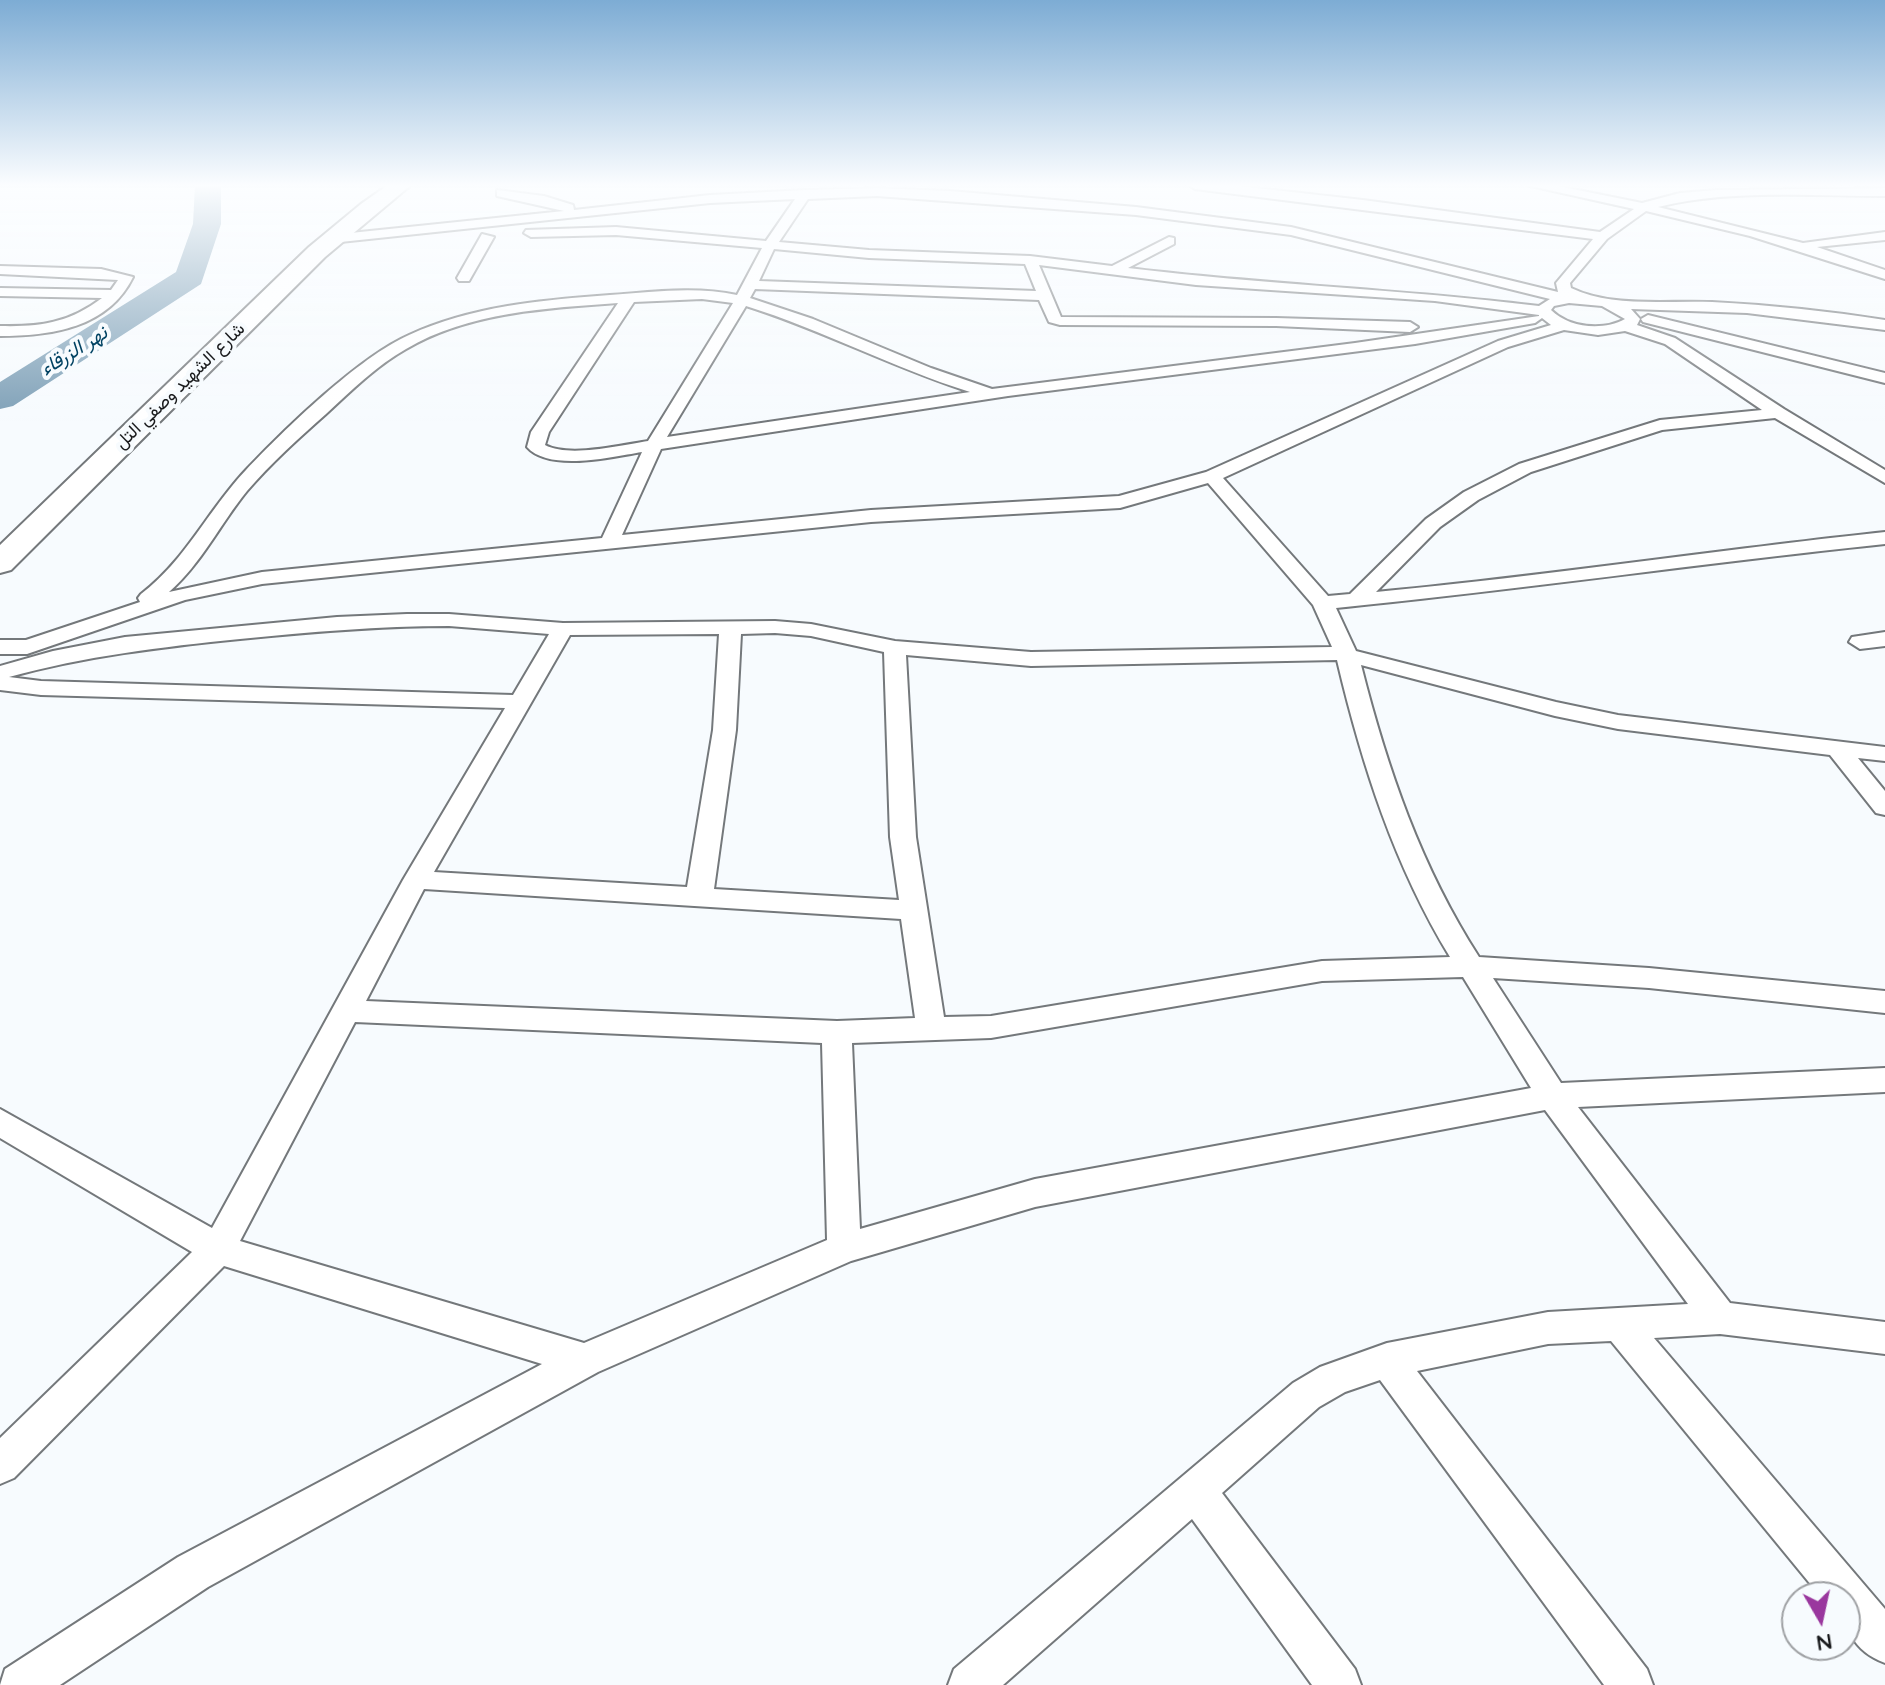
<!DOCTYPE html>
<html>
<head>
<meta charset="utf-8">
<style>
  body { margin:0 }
  #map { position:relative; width:1885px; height:1685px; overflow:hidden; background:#f7fbfe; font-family:Quicksand,sans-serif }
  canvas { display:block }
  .north { position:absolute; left:1781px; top:1581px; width:80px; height:80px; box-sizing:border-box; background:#f7fbfe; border:2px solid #9fa1a4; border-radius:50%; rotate:171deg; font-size:22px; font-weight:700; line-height:32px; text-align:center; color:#1a1b1d }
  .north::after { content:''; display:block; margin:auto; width:28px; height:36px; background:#9a379e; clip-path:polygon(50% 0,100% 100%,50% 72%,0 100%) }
</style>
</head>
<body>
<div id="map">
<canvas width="1885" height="1685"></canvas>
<div class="north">N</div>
</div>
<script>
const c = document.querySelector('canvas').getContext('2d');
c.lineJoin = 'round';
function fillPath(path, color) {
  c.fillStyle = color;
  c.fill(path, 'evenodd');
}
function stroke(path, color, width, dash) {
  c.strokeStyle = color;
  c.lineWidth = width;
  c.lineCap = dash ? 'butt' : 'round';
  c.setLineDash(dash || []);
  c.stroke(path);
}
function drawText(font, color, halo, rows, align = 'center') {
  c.font = font + ' Quicksand,Vazirmatn,sans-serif';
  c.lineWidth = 8;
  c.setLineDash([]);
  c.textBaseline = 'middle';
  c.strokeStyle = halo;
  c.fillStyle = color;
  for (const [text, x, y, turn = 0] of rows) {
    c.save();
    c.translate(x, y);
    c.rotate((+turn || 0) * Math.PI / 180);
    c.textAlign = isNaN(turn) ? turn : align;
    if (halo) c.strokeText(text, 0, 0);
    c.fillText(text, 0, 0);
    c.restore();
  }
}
fillPath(new Path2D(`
  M195,185H221V224L201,284L13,406L0,409V382L176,272L193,224Z`), '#7ea0b7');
const street = new Path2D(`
  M1189,185H1230L1363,200L1600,232L1634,209L1526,185H1553L1642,203L1680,193L1717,190L1885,188V196C1815,196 1725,189 1658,207L1803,243L1885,232V240L1817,247L1885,270V279L1750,236L1646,211L1607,239L1570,283L1571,288C1612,308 1667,300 1712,302C1770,305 1828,311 1885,320V330L1747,313L1631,309L1640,319L1637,325L1675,338L1784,409L1885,470V483L1775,418L1662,430L1531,472L1478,500L1440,527L1376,592C1546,576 1715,550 1885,532V544C1702,563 1519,590 1336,608L1356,651L1556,702L1618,715L1885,747V761L1858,758L1885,791V815L1876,813L1830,755L1618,729L1555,716L1361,665C1387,768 1421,867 1479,957L1649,968L1885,991V1013L1649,988L1493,978L1561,1083L1885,1068V1092L1578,1107L1730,1303L1885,1322V1354L1720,1334L1654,1338L1885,1609V1663C1852,1650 1845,1630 1845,1597H1821L1611,1341L1548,1344L1417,1371L1647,1669L1653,1685H1604L1380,1380L1345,1392L1319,1407L1222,1493L1355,1669L1361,1685H1312L1192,1519L1003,1685H948L954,1669L1293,1383L1320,1367L1387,1343L1548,1312L1688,1304L1545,1110L1035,1207L851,1261L598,1372L208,1587L60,1685H0L5,1669L178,1557L542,1364L224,1266L14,1478L0,1484V1438L192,1252L0,1138V1109L212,1228L403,880L505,708L41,695L0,690V666L53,651L125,637L337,617L407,614H449L563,623L775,621L811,624L895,641L1031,652L1332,647L1313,605L1208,483L1120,508L871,522L262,584L185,600L27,654H0V640H26L140,602L138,598L141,594C186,560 208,510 246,470C285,429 359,357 409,335C472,306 542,300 610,295C652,292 696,286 737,295L762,248L616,235L531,237L524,233L526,230L616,227L766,241L795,199L710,203L331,243L324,239L331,235L564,211L497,196V190L544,196L573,205L574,210L710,195L805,190L877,188L950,191L1136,207L1291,227L1558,292L1556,283L1593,239L1195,189ZM877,196L1136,215L1291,235L1550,299L1539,306C1403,289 1265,285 1128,268L1174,244V238L1169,237L1112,266L1030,256L869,250L779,242L808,199ZM774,249L869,258L1025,264L1036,291L759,281ZM1039,265L1196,285L1435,301L1539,315V316L1355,343L992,389L931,368L813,319L750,298L755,289L1039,300L1049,322L1060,325L1276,326L1410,332L1418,327L1410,322L1276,318L1061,317ZM702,299L733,303L648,441C622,445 569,458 545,445L549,432L634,302ZM618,303L531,432L527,447C549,472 612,457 642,452L602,538L262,572L169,592C202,563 220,524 247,491C271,463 299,438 326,414C351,391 376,366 406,349C468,312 548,308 618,303ZM1569,303L1602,306L1625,319C1603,331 1569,328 1551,310L1554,306ZM746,306C823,330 893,368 970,392L667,437ZM1542,318L1551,325L1498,341L1206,472L1119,496L871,510L622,535L661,449L1008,396L1415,344L1535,323ZM1564,330L1598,335L1625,331L1665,344L1762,410L1660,420L1519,464L1464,492L1426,519L1350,594L1328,596L1223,478L1508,347ZM449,626L549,634L513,695L41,681L9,677C86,656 161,647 240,639C310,632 379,626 449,626ZM775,633L811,636L884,652L890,837L899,900L714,889L736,730L741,634ZM719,634L713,730L687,887L434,872L570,635ZM906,655L1031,666L1337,660C1362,765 1394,865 1450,957L1322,961L991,1016L944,1017L916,837ZM424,889L901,919L915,1018L837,1021L366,1001ZM1463,977L1531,1088L1035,1179L860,1229L852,1043L991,1038L1322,981ZM355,1022L822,1043L827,1240L584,1343L240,1241Z
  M482,234L494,237L469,281H459L457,278Z
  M0,266L101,269L133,277C108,328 51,336 0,336V326C40,327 69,323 102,298L0,296V288L111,290L118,280L0,274Z
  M1648,315L1885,373V383L1643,322L1641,319Z
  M1885,632V646L1860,649L1849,642L1852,637Z`);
const primary = new Path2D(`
  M388,185H411L325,257L11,570L0,573V545L309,247L361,204Z`);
stroke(street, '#74787b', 4);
stroke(primary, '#74787b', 4);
fillPath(street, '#fff');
fillPath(primary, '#fff');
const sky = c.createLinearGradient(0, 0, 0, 421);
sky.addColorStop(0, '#7dacd4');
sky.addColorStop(0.44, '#fbfdff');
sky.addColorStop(1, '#fbfdff00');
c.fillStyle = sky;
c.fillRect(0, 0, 1885, 421);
drawText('18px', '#1a1b1d', '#f7fbfe', [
  ["شارع الشهيد وصفي التل",180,386,-44]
]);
drawText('italic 20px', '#004262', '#f7fbfe', [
  ["نهر الزرقاء",74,351,-32]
]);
</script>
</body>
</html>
